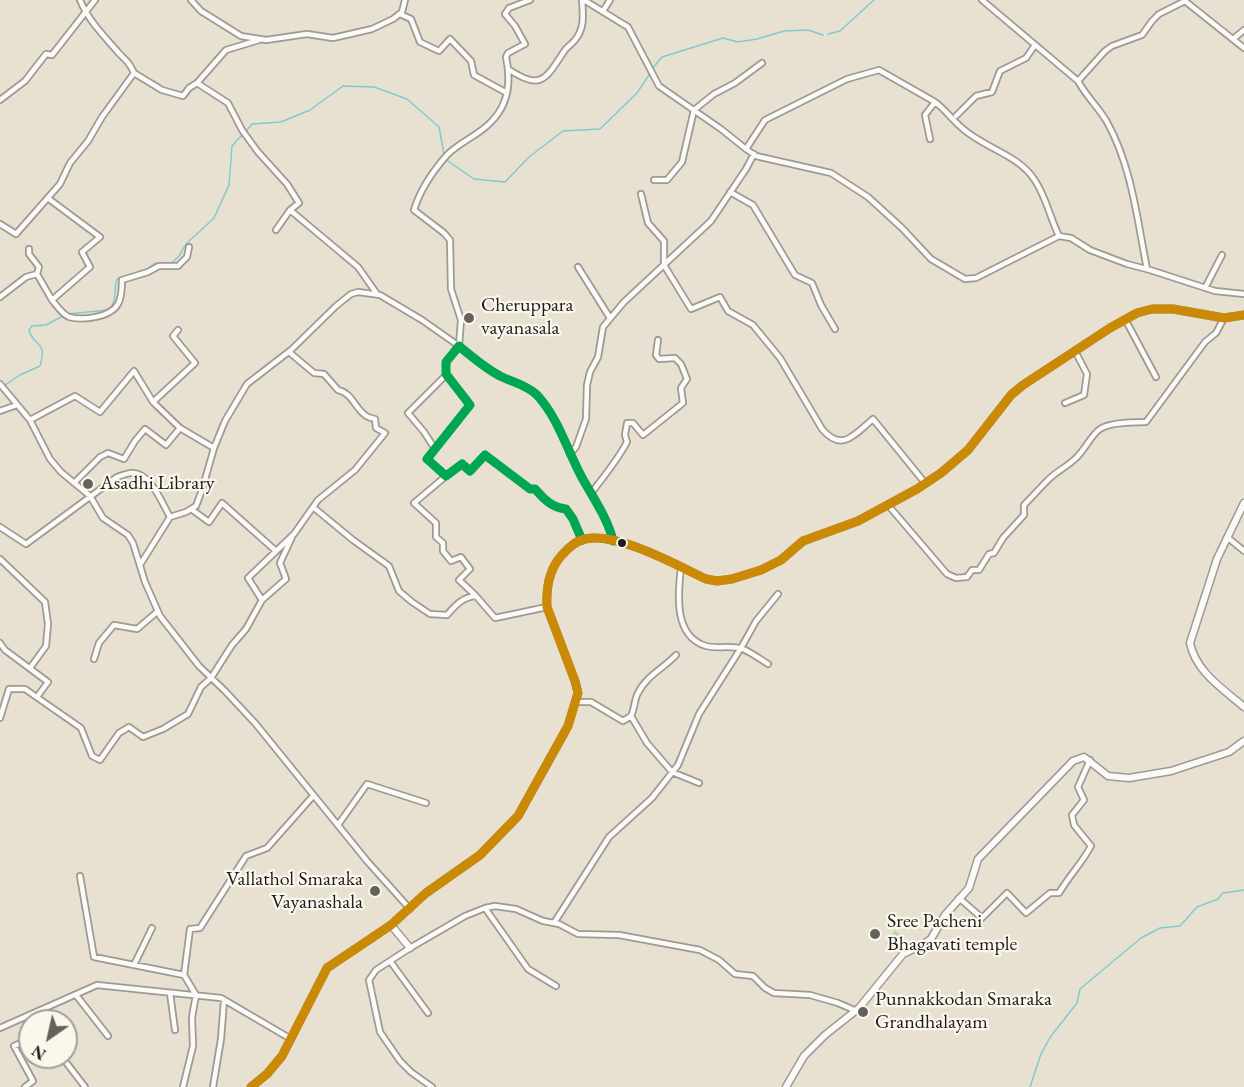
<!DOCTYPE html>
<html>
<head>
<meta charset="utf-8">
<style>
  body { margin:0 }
  #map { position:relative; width:1244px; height:1087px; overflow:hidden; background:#e8e1d1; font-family:"EB Garamond",serif }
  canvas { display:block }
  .north { position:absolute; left:18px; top:1009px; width:60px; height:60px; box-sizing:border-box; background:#fbf7ec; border:2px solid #a29f99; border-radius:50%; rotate:214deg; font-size:16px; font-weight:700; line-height:24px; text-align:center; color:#1c1c1c }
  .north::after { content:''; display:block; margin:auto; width:21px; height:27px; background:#63615b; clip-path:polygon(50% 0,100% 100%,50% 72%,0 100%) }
</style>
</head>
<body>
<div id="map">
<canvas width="1244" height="1087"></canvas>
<div class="north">N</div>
</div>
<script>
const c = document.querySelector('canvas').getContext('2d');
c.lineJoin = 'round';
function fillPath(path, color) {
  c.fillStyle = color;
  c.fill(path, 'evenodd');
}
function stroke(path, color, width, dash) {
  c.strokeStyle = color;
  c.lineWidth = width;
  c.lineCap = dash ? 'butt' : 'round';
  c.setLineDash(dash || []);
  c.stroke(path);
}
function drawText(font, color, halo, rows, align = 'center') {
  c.font = font + ' "EB Garamond",serif';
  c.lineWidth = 4.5;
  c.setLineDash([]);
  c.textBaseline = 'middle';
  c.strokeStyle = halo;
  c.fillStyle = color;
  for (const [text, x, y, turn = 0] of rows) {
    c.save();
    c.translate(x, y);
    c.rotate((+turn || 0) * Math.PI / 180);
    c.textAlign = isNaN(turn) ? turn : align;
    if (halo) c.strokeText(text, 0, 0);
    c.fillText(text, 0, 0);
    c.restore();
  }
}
fillPath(new Path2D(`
  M895,930L908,943L899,952L886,943Z`), '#b9d5a3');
stroke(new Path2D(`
  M828,34L840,31L874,0
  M653,68L662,57L723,38L738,42L757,39L784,31L808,30L823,35
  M246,131L252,124L281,122L310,110L343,86L374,87L407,99L439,127L444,154
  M445,159L474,179L505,182L529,157L563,131L600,129L637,93L649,75
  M168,264H171L179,256L186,244L214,218L229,185L232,146L242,135
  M144,272L155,263L163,264
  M5,385L20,375L40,366C48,340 33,347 29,330L32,326L46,325L67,314L109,310C118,300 113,290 117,279L136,274
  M1030,1087L1041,1054L1051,1036L1077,1003L1080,989L1141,938L1160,928L1180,926L1197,907L1218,899L1223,893L1244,890`), '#82cad1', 1.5);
const minor = new Path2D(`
  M191,0L201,11L241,36L266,40L307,34L333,38L372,29L393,19L402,12L405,0
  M584,0L628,27L659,86L721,129L746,149L756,156L831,173L868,197L902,228L931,259L965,279L976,278L1059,236L1071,238L1090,250L1127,264L1150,270L1215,291L1244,294
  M982,0L1078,81C1086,96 1099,108 1107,122C1132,167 1137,219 1147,269L1145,268
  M1185,1L1244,48
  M603,11L610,0
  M400,14L411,19L420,42L439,51L450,39L471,61L474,75L507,93
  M1233,39L1244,30
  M508,69C542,92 546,78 565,50C568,46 572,44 575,40C585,28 583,15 582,0
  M134,73L162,90L183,96L189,88L197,83L228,103L242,130L258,152L287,184L299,203L290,210
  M1078,81L1105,51L1112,46L1142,35L1152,21L1159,14L1185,1
  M197,83L226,50L259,40
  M0,100L25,81L46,54L52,55L95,0
  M956,116L976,96L992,92L1000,71L1026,58L1035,45
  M930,139L925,115L935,102C946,110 952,120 962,128C984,148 1017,154 1034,179C1046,196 1050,218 1059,236
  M746,149L765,120L847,79L879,70L935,102
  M654,180H667L682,162L694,110L714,94L735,83L762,63
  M730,192L753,205L795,275L812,283L821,305L835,329
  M641,194L648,223L664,241V265L691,309L720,297L728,311L753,325L780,358L822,429C842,453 855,434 873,419L925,483
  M0,224L16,234L60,184L70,163L88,141L102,117L134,73C128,59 125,61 117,51C103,35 88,20 80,0
  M276,230L290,210L358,267L377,294
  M29,249V254L39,267L37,274
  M578,267L610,318
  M1205,288L1222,255
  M0,297L26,277L37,274L52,300L90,267L82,252L100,237L49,199
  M52,300C57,306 62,314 69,317C83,321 111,317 118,304C122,297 122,287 122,280L148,272L159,266H178L187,257L189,247
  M1125,319L1156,377
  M178,330L173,336L195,363L153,402L180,428
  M289,352L314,373L324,374L338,390C352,393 355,408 365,415C368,418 372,418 375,419L376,428L385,433L355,470L318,500L313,507
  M0,384L30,420L50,459L61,472L90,496L103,518L128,535L133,543L145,582L160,616L199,666L225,691L255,723L367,861L410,909
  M1065,403L1084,395L1087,374L1075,351
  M0,411L17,405
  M30,420L75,396L100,412L134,371L153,402
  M435,449L424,432L408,413L446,375
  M570,454L576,447L586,419L587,385L590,372L598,357L603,327L624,302L711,221L746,169L754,154
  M446,476L414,503L436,523V537L443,543V551L451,561L461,557L470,569L459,580L475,595
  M74,483L100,457L108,453L124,459L135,441L145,429L166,445L180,428L214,448
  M592,492C605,475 617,461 627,442L625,435L627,423H633L643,435L683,403L681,388L687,379L681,364L675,358L659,359L656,355L658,340
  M888,505L947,574L956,578L967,577L972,570H979L989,554L994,553L1003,538L1024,515V505C1032,497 1039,489 1047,481C1055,472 1067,467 1076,458C1085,450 1091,435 1100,429C1110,422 1134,422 1146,422L1205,342L1216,333L1224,318
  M191,509L209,522L222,503L276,551
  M0,527L26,544L117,477C121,476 127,473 131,473C150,471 162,503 170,517
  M1227,537L1244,551
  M582,540L573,519L566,509C552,508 544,499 535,489H530L485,455L470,471L462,464L446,476L427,459L470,405L446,374V362L459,346C472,357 485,368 500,376C512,382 527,385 537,395C560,420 568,454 585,483C595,500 609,522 613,541
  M0,559L45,602L48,624L46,646L30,668
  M140,565L170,517L186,512L196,506L202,490L214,448L225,421L247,384L291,350L336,306L351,294L358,292L380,295L422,320L459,346L461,320L451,289L450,240L444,233L414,210C420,190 433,171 447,155C460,142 479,135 491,122C509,104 511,80 506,57L508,53L525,44L515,26L505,14L509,8L530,0
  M681,567C678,593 673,636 706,646C717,649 732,645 743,649C752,653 760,659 768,664
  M262,600L286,579L280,563L292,537
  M0,643L5,650L48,682L37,697
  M94,659L99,643L114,625L137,629L157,612
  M576,702H591L623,721L631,716L647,743L672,772L699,783
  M631,716C635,708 634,700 638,693C646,676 664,668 676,655
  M0,718L9,689H25L81,728L92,756L100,760L119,733L129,727L143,737L163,729L188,714L201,687L211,678L232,645L246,629L262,600L248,578L294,534L313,507L353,540L389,566L399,591L412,602L430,614L447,615C455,606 462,597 476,596L495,618L547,607
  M338,825L367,784L426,803
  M80,876L94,957L184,975L196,995L192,1017L193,1046L183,1087
  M959,898L982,918L1007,893L1026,913L1050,893H1059C1069,876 1082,863 1091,846L1074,825L1072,815L1084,800L1078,787L1090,760
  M485,908L528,969L556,986
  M554,923L609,837L652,798L678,765L699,714L741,648L756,621L778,594
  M390,961L428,1013
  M134,965L152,928
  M184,975L190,929L200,928L246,856L267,848L313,796
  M170,993L175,1030
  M76,995L108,1036
  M0,1028L97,985L221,998L291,1039
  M62,1057L85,1087
  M25,1087L33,1081L14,1046L30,1039
  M213,1087L221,1039L224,1000
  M432,1087L411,1072L400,1061L380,1032L369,980L376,970L410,948L465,916L485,908L495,906L516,909L543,921L559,924L578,934L619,935L700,950L719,960L735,974L753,976L765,988L774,993L810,995L838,1003L854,1010`);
const major = new Path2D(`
  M1244,503L1217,559L1190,643C1196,672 1222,688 1244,707
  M391,925L410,948
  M251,1087L267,1074L282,1056L327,968L391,925L426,893L480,855L518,816L568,726L578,693L575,681L547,607C546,588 549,569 562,555C568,548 575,541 585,539C618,532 676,565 706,579L717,581L732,579L761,570L781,560L803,541L858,521L917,489L941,473L968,450L1011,395L1023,385L1110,328L1137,313L1152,309H1173L1224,318L1244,315
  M786,1087L804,1056L825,1035L859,1008L903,954L924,944L931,939L945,915L969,888L978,859L1073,761L1084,757L1108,776L1129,778L1171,771L1229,752L1244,741`);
stroke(minor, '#9e9a91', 8);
stroke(major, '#9e9a91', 9);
stroke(minor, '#fcfaf8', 4.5);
stroke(major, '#fcfaf8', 6);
stroke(new Path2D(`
  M582,540L573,519L566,509C552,508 544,499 535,489H530L485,455L470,471L462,464L446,476L427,459L470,405L446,374V362L459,346C472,357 485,368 500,376C512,382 527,385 537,395C560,420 568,454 585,483C595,500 609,522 613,541`), '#00a651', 9);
stroke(new Path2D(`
  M251,1087L267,1074L282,1056L327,968L391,925L426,893L480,855L518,816L568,726L578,693L575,681L547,607C546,588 549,569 562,555C568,548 575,541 585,539C618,532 676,565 706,579L717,581L732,579L761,570L781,560L803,541L858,521L917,489L941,473L968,450L1011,395L1023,385L1110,328L1137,313L1152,309H1173L1224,318L1244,315`), '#cb8a06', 9);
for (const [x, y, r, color] of [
  [469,318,6,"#63615b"],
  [88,484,6,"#63615b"],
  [622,543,5,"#1c1c1c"],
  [375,891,6,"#63615b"],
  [875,934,6,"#63615b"],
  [863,1012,6,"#63615b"]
]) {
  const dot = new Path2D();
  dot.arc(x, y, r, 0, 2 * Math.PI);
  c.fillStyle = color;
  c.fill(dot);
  stroke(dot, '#fbf7ec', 2);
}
drawText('20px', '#1c1c1c', '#fbf7ec', [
  ["Cheruppara",481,306],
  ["vayanasala",481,329],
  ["Asadhi Library",100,484],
  ["Vallathol Smaraka",363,880,"right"],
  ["Vayanashala",363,903,"right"],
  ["Sree Pacheni",887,922],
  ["Bhagavati temple",887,945],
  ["Punnakkodan Smaraka",875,1000],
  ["Grandhalayam",875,1023]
], 'left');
</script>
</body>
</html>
